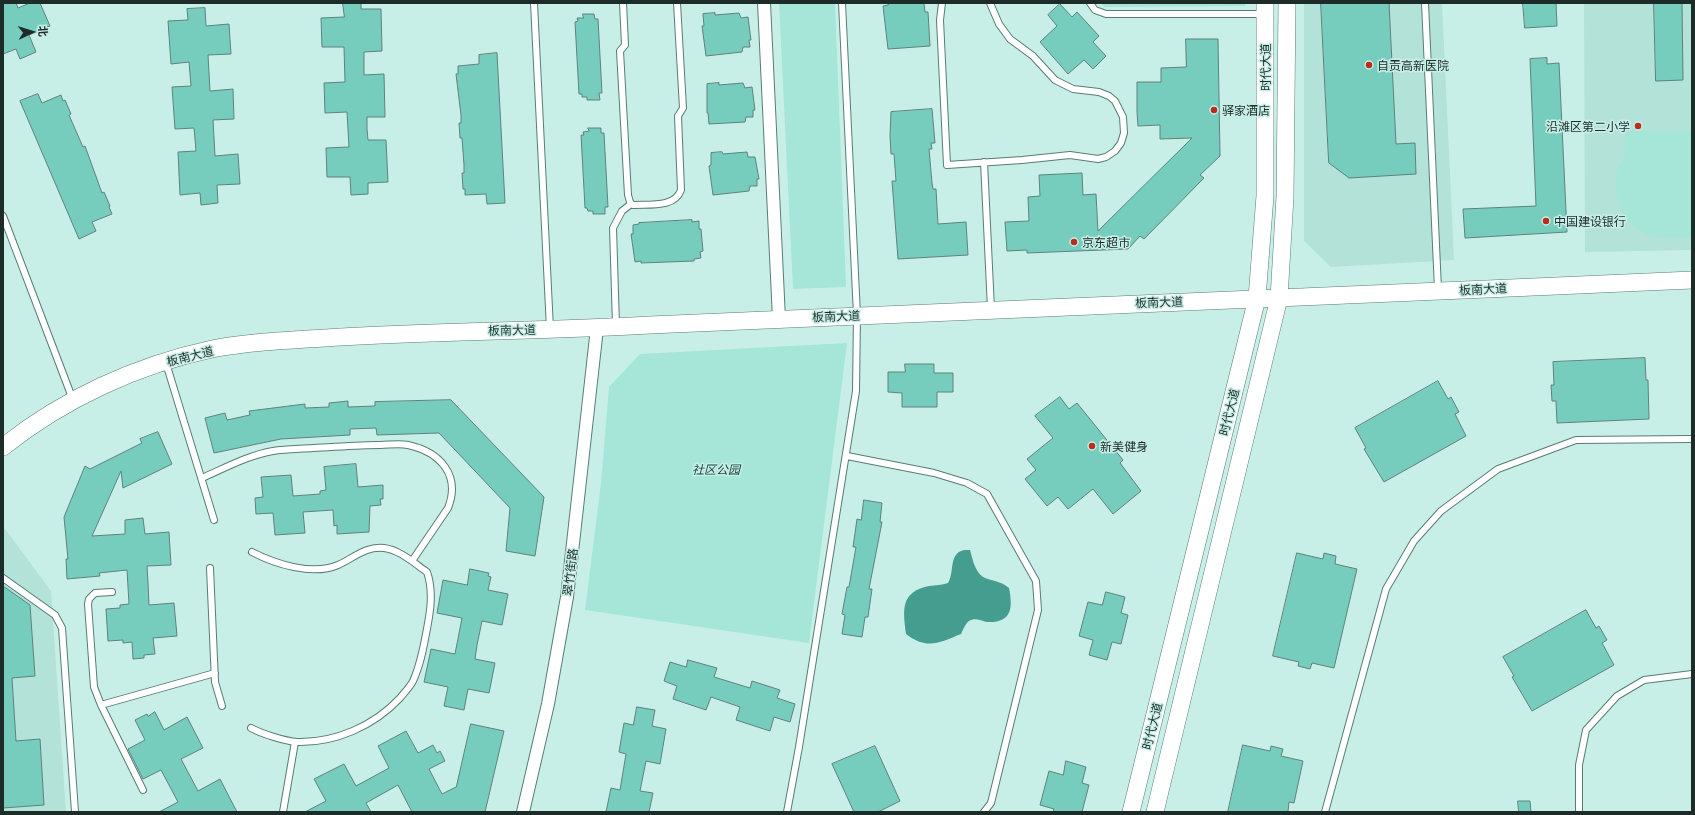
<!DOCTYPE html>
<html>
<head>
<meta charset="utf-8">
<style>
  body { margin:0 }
  #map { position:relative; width:1695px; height:815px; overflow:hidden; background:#c8efe7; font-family:Georgia,"Noto Sans SC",serif }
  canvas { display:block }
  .frame { position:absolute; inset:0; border:4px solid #1d2c29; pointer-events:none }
  .north { position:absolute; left:12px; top:12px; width:40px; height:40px; -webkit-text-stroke:3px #c8efe7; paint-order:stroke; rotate:86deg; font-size:11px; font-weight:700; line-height:16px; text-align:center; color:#1d2c29 }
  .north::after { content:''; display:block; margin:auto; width:14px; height:18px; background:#1d2c29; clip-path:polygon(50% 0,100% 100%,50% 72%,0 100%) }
</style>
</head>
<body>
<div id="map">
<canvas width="1695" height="815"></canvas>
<div class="frame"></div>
<div class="north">北</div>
</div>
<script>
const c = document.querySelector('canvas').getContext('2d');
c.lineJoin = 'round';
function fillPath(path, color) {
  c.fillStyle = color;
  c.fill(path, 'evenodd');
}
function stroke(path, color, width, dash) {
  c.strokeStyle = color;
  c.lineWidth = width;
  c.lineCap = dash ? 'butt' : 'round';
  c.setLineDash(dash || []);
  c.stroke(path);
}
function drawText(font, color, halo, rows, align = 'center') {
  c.font = font + ' Georgia,"Noto Sans SC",serif';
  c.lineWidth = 3;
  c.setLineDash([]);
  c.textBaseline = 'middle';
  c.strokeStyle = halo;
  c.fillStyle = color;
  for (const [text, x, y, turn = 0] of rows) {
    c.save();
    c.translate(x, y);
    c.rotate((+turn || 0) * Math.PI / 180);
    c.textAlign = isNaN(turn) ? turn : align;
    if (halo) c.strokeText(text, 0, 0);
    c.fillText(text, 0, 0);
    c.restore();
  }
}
fillPath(new Path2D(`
  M1304,3H1442L1454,260L1331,267L1304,241Z
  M1584,3H1692V250L1585,252Z
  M3,526L51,591L66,812H3Z`), '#b3e2d8');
fillPath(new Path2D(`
  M779,3H835L846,287L793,289Z
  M1101,3H1245V6L1104,7Z
  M1625,131H1692V237C1679,237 1662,240 1649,235C1627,226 1613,202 1616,178C1617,167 1623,161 1625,153C1626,146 1625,138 1625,131Z
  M847,343L809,643L585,610L601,483L609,387L640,354Z`), '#a5e6d9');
fillPath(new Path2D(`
  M964,550H970C973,561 976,576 988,579C997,582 1002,582 1009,588C1013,608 1012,623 987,622C981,621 975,617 969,621C965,624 963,630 961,634C939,643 927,650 906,634C903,610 900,592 929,586C936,585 942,585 948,583C955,572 948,554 964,550Z`), '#449d8e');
const building = new Path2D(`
  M3,3H16L18,8L30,3H40L50,26L29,35L36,52L20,59L16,49L3,54Z
  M343,3H361V9H381L382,51L364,52V75L384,74L385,117H367V129L368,140H386L388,182L368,183V194L351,195L350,177H327L326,148L349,147L347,112L325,113L324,83L345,82L344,47H322L321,18L344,17Z
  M888,3H924L925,12H928L930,46L888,49L883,6L888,5Z
  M1321,3H1389L1396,144L1415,143L1416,174L1349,178L1329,163Z
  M1523,3H1556L1557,26L1525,28Z
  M1654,3H1682L1683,80L1656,81Z
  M1060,4L1072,17L1077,12L1099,36L1093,42L1106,56L1093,69L1084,60L1068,74L1040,42L1057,26L1048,15Z
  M205,8L206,26L229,24L231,54L208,55L210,91L233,89L234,119L213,120L215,156L238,154L240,184L217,185L218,203L201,205L200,193L180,195L178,152L196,151L195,139L194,128L175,129L172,87L191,86L189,62L171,64L168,21L188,20L187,9Z
  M715,13V15L739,13L741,18L748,17L751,40H749L750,47H743L742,52L706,56L702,26H704L703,14Z
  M583,14H594L595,19H598L602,93H599L600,100H587V97H582V94H579L575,22L578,21L577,18H583Z
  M1186,39H1218L1220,156L1200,175L1204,178L1144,239L1140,236L1128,249L1027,253V250L1007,251L1005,222L1029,221L1028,197L1040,196L1039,175L1082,173L1083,195L1096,194L1098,231L1192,138L1160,139V125L1138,126L1137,112V82H1161V68L1186,67Z
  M497,53L505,203L487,204L486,194L465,195V189H463L462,173H464V165L462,138H460L459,123H461V115L456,74H458V66L479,64V55Z
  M1547,58V64L1559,63L1567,232L1465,238L1463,209L1536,206L1530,59Z
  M719,83V85L743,83L745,88L752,87L755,110H753V117H746L745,122L709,124L708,113H707V84Z
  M38,94L42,103L61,95L63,101L65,100L71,114L69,115L72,122L83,147L85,146L102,193L104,192L110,206L109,207L112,214L92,222L96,231L79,239L20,101Z
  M932,109L935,143H931L932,149H929L932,183L933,189H936L938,224L966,222L968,255L898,259L892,181H896L894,154H891L890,136L891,112Z
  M588,128H601V133H604L608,207H605V214H593V211H588L587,208H585L581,135H584L583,132L589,131Z
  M722,152L723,154L747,152L748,157H755L759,179H757V186H750L749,191L713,195L709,166L711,165V153Z
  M692,220V222L699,221V229H701L703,251L700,252L701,258L694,259V261L641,263V261L635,262L631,234H633V225L639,224V223Z
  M1645,358L1646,380H1648L1649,419L1557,423L1556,401H1552L1551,385H1554L1553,362Z
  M905,364H934V373H953V392H937V407H902V393L888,392V372H905Z
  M1438,381L1448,399L1451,397L1459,412L1455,414L1466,436L1384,482L1364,449L1366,448L1355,428Z
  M1060,397L1069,409L1077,403L1123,460L1120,463L1141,491L1113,514L1093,489L1068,509L1058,497L1047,506L1025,479L1036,470L1027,459L1053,438L1035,416Z
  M451,400L544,497L535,556L506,551L510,508L439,433L377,435L376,428L350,429V435L281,439L214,453L205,418L225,413L227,420L250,415L249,411L305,404V408L329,407V403L348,401V407L375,406V402Z
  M158,432L172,464L123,488L121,471L92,536L125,534V520L143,518L145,534L169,532L171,565L147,566L148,583L149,605L174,603L177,636L153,638L155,654L144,655V658L133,659L132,642L123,643V640L108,641L106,609L120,608V605L129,604L127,570L99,573L100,576L67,579L66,559H68L64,517L85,466L90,469L142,443L140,439Z
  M356,464L358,487L383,485V499H380L381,505L370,506L369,532L337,534V525L334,526L333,510L303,512L305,533L275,535L273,513L256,514L255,498L263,497L261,477L291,475L293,496L320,494V491L326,490L324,467Z
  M864,500L882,503L880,522H882L869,589H872L868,617H865L862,637L842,634L845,615L842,614L847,587H849L856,547H853L857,519L861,520Z
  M1297,553L1323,559L1324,553L1336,556L1335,564L1357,569L1334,668L1312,663L1310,669L1298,666L1299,662L1273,656Z
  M470,569L489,573L488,576L491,577L488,590L508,594L502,625L482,621L477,645L475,659L495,663L489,693L468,689L464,710L444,706L448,687L424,682L431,649L455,654L462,618L437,613L443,580L467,585Z
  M3,586L30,605L35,676L12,678L16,741L40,739L44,805L3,808Z
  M1106,592L1125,597L1121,613L1128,615L1121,644L1112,642L1107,660L1089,655L1093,640L1079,636L1088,602L1102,605Z
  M1586,610L1596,628L1599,626L1607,640L1602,643L1614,665L1532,711L1512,677L1514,676L1503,657Z
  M688,660L717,668L714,677L750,688L752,681L780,690L777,698L795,704L790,722L774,717L770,731L736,720L740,707L711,697L706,710L673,699L677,686L664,681L670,662L686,667Z
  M637,707L655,710L652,726L666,729L660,764L646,761L640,791L653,793L649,812H606L611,788L620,790L626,754L619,752L624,723L633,725Z
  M155,712L164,730L187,717L203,748L181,759L189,774L198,791L220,779L237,812H159L178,802L161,770L143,779L128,749L145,740L135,720L147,714L148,716Z
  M471,724L504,731L485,812H412L398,785L366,803L371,812H305L326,801L314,779L344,764L356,786L389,768L378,746L406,731L418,753L433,745L437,753L440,751L445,761L429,769L442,794L456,787Z
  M1243,745L1270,751L1271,746L1283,749L1281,756L1303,761L1294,803L1289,802L1288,812H1228Z
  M875,746L900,801L878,812H854L832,764Z
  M1066,761L1086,767L1082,783L1089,785L1082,812H1053L1054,809L1040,805L1049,771L1063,775Z
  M1518,801H1530L1531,812H1519Z`);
fillPath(building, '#76cdbd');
stroke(building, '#5e827b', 1);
const service = new Path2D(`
  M534,3L550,329
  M623,3L625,45L620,51L628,195L630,202L633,205C649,204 675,208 681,190L678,116L683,108L677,3
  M942,3L940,20L947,165L1022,160L1070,155L1098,159L1106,157L1115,151L1121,143L1124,133L1123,117L1115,101L1109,96L1099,92L1073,89L1055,80L1033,56L1010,39L999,24L990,3
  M1090,3L1095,10L1106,14H1263
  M1425,3L1438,289
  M984,162L991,309
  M3,216L73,400
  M616,325L613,228L622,211L631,204
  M166,363L214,520
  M847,456L934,473L967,483L987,494L1036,581L1038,610L991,803L984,812
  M202,478C225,468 249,455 273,451C286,449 300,449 313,448C335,447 358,445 380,445C389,445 399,443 408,445C440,452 461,475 448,508L412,561
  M210,568L215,682L222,706
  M3,578L55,615L62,628L75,812
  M101,705L94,687L88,604L89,599L95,593L112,592
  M251,728C262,734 285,741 297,742C335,743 374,726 400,698C404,693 410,687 413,681C420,666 423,650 426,634C430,614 434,592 427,572C414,563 400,550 384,548C365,546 354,558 338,565C313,576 275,564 252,552
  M143,790L101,705L215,673
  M283,812L295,742
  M787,812L799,747L856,391L857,315L842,3
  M1325,812L1386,589L1414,541L1441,511L1498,469L1576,440L1692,439
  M1579,812V765L1586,730L1617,696L1644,680L1692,674`);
const minor = new Path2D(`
  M764,3L779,319
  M523,812L548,704L567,597L597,328`);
const secondary = new Path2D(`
  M3,447C63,399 137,365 212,349C254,341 298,340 341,337C444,331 547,331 650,325C998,307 1345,296 1692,280
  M1131,812L1257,298L1265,196V3
  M1155,812L1279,298L1285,197L1287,3`);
stroke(service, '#587c74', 8);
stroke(minor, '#587c74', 14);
stroke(secondary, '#587c74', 18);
stroke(service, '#fff', 6);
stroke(minor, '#fff', 12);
stroke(secondary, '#fff', 17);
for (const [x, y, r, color] of [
  [1369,65,4,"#ba2d1b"],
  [1214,110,4,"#ba2d1b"],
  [1638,126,4,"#ba2d1b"],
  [1546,221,4,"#ba2d1b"],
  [1074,242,4,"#ba2d1b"],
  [1092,446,4,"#ba2d1b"]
]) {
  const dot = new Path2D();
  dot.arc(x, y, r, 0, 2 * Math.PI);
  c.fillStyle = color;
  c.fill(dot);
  stroke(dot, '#c8efe7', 1.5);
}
drawText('12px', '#1d2c29', '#c8efe7', [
  ["自贡高新医院",1377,65],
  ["驿家酒店",1222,110],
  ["沿滩区第二小学",1630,126,"right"],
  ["中国建设银行",1554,221],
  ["京东超市",1082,242],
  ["新美健身",1100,446]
], 'left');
drawText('12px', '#1d2c29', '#c8efe7', [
  ["时代大道",1265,67,-90],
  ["板南大道",1483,289,-3],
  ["板南大道",1159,302,-2],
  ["板南大道",836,316,-2],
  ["板南大道",512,330,-1],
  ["板南大道",190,356,-14],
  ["时代大道",1229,412,-76],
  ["翠竹街路",570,572,-83],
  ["时代大道",1152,726,-76]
]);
drawText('italic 12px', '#18413a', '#c8efe7', [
  ["社区公园",716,469]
]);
</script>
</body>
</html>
